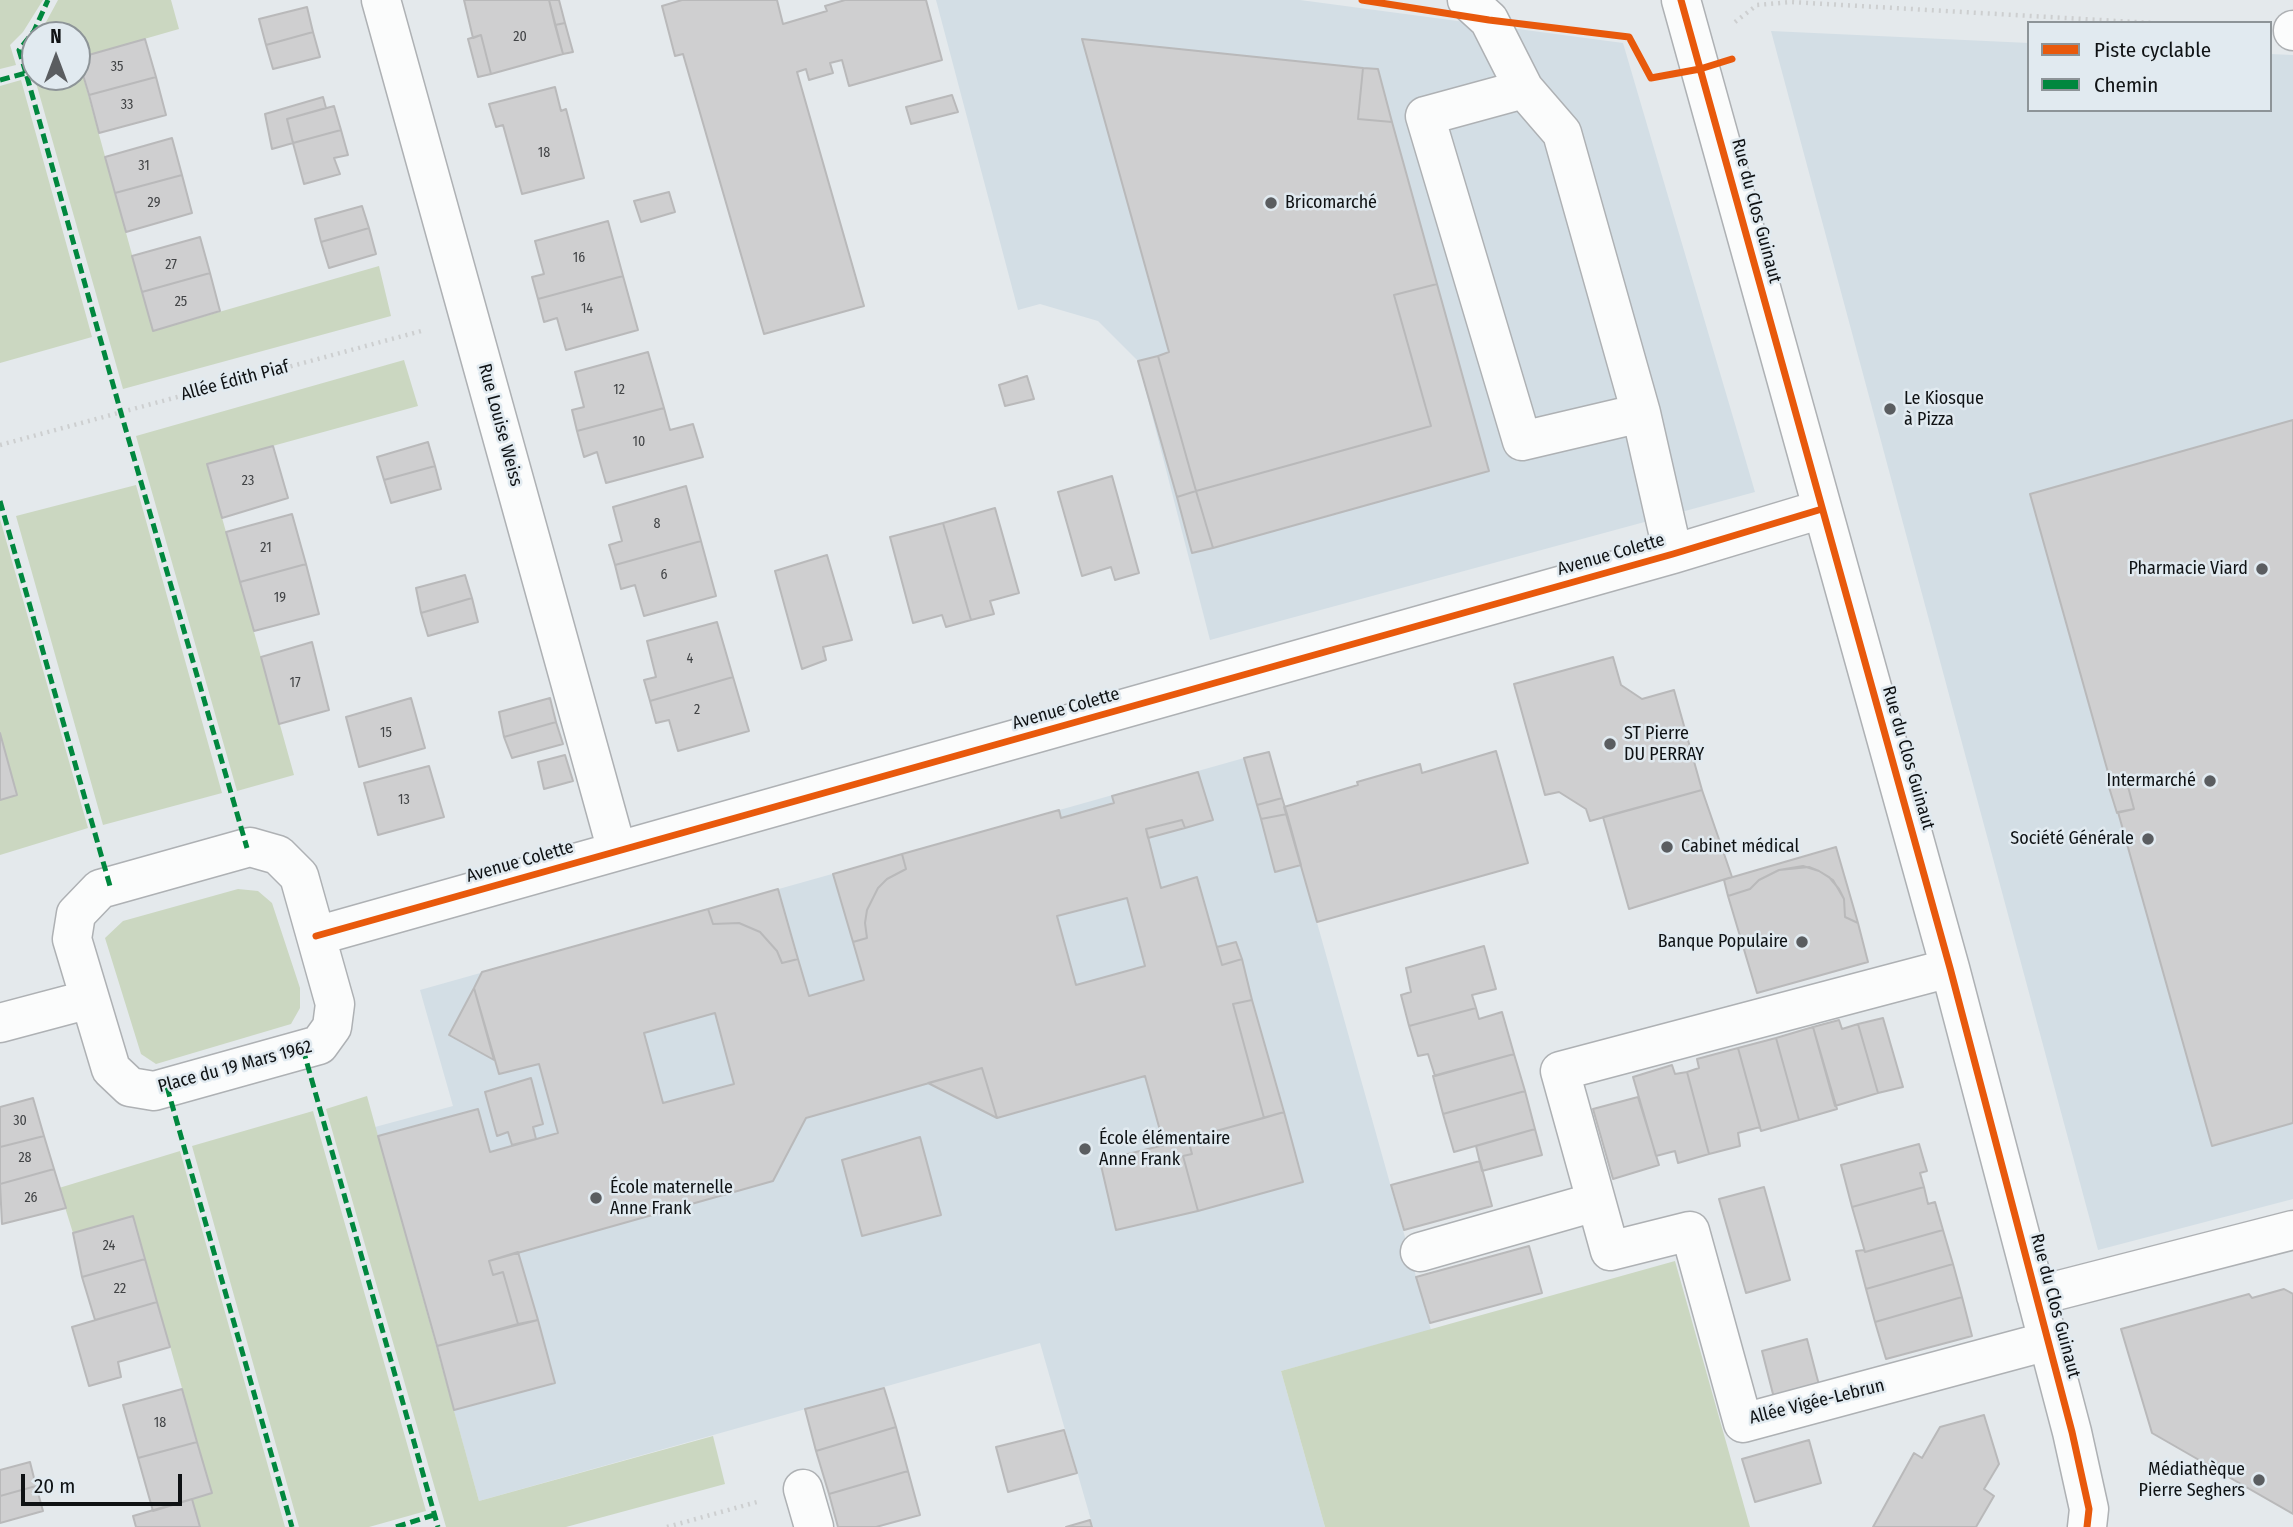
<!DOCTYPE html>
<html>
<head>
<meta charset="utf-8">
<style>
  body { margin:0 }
  #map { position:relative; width:2293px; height:1527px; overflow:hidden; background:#e4e9ec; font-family:"Fira Sans Condensed",sans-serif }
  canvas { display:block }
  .legend { position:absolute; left:2027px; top:21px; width:245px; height:91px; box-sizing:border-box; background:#e1eaf0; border:2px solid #8d9498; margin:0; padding:9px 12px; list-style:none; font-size:21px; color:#0f1214 }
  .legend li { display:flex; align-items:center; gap:14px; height:35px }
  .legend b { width:35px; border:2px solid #8d9498 }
  .north { position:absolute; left:21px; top:21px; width:70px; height:70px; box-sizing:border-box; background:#e1eaf0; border:2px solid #8d9498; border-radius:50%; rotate:0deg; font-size:19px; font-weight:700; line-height:28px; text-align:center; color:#0f1214 }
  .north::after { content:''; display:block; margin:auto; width:24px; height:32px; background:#5a5d60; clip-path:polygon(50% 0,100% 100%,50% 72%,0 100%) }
  .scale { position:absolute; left:21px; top:1474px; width:161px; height:32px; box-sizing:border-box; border:4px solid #0f1214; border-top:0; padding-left:9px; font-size:21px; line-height:24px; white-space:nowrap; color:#0f1214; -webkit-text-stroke:5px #e1eaf0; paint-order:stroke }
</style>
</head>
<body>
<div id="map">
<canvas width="2293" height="1527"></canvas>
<ul class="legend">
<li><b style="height:9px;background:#e8590c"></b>Piste cyclable</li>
<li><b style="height:9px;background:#00873e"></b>Chemin</li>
</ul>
<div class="north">N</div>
<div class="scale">20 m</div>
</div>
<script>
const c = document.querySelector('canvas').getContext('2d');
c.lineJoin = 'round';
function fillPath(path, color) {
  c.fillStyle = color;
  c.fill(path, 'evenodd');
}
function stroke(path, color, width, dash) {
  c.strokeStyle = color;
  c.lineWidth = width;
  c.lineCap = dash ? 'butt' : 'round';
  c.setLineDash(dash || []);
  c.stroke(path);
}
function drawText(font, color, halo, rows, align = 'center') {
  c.font = font + ' "Fira Sans Condensed",sans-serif';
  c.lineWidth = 5;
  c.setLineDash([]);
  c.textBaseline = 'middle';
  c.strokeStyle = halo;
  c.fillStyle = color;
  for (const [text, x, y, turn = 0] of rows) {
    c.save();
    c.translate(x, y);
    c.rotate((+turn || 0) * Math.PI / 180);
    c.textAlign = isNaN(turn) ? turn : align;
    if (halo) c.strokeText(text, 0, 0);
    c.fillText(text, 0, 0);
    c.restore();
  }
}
fillPath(new Path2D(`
  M936,0H1300L1623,43L1755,492L1210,640L1138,361L1098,321L1040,304L1018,310Z
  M1771,31L2029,43V110H2270V54L2293,55V1199L2098,1250Z
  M1269,751L1431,1330L1281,1371L1325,1527H1093L1040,1343L479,1501L375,1127L453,1106L420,990Z`), '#d3dee5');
fillPath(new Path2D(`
  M0,0H43L23,32L10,45L16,65L0,69Z
  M58,0H171L179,29L78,58L153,331L379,266L391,316L123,389L27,51L35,41V77H77V35H39Z
  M21,80L92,337L0,363V86Z
  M404,360L418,406L207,464L294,775L237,791L136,436Z
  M136,485L222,793L103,825L16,516Z
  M0,519L88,828L0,855V800L17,795L0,733Z
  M238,889L258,891L272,903L300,988V1008L291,1024L156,1064L141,1054L105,938L123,921Z
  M367,1096L479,1501L713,1436L725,1484L566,1527H446L326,1109Z
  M313,1111L426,1511L369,1527H299L192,1146Z
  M180,1151L285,1527H200L192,1499L212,1493L133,1217L73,1233L59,1188Z
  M1675,1261L1750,1527H1325L1281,1371Z`), '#cbd7c1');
const building = new Path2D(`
  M464,0H549L563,54L491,74L481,35L473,38Z
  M549,0H559L565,23L555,25Z
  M682,0H777L783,24L827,11L825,6L845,0H926L942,60L849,86L842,60L830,63L833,73L809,80L806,69L797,72L864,306L764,334L683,54L675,56L662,6Z
  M307,7L313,32L266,45L259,19Z
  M565,23L573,52L563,54L555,25Z
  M313,32L320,57L273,69L266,45Z
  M481,35L491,74L478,77L468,39Z
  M145,39L156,77L89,95L78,58Z
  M1082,39L1363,68L1358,119L1392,122L1437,284L1394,295L1431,426L1196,491L1158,356L1169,352Z
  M1363,68L1378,69L1392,122L1358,119Z
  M156,77L166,115L99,133L89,95Z
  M555,87L561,111L566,109L584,178L522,194L503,125L496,127L489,104Z
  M952,95L958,112L911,124L906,107Z
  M323,97L326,108L287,119L293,143L272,149L265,114Z
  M334,106L341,130L293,143L287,119Z
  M341,130L348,155L334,158L340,174L304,184L293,143Z
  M172,138L182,175L115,193L105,157Z
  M182,175L192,213L126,232L115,193Z
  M669,192L675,212L641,222L634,201Z
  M362,206L369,228L321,242L315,219Z
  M608,221L623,276L538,299L532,277L544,274L535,241Z
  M369,228L376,254L329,268L321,242Z
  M200,237L210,273L142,292L132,256Z
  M210,273L220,311L153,331L142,292Z
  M623,276L638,330L566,350L557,318L544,322L538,299Z
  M1437,284L1489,471L1213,548L1196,491L1431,426L1394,295Z
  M648,352L664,408L577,431L572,410L584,407L575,372Z
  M1158,356L1196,491L1177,497L1138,361Z
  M1027,376L1034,399L1005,406L999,385Z
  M664,408L670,430L693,424L703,457L606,483L597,452L584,457L577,431Z
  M2293,420V1123L2212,1146L2118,812L2134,809L2126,779L2111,783L2030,494Z
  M428,442L435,466L384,480L377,457Z
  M273,446L288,498L222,518L207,464Z
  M435,466L441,489L391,503L384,480Z
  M1112,476L1139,573L1115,580L1111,567L1082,576L1058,492Z
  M686,486L701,541L615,565L609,545L622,541L613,507Z
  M1196,491L1213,548L1192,553L1177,497Z
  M995,508L1019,593L990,601L994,614L971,620L943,523Z
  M292,514L306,564L240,582L226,532Z
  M943,523L971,620L946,627L942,615L913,623L890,537Z
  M701,541L716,596L644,616L635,585L621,589L615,565Z
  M827,555L852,640L823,647L826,660L802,669L775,571Z
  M306,564L319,614L254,631L240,582Z
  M465,575L472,598L421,613L416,588Z
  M472,598L478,622L428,636L421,613Z
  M717,622L733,677L650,701L644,680L656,677L647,641Z
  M312,642L329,710L279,724L261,657Z
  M1613,657L1621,685L1642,699L1674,690L1702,790L1590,821L1586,809L1559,792L1545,795L1514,684Z
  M733,677L749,731L678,751L669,720L656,723L650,701Z
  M411,698L425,748L359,767L346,717Z
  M550,698L556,722L504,737L499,712Z
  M556,722L563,744L512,758L504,737Z
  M0,733L17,795L0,800Z
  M1496,751L1528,863L1317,922L1284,807L1358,785L1357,782L1420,764L1422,773Z
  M1269,752L1282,798L1257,805L1244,758Z
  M565,755L573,781L544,789L538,762Z
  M429,766L444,817L378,835L364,783Z
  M1198,772L1213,820L1185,828L1182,820L1146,829L1161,888L1197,877L1222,965L1242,959L1252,1000L1233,1004L1264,1118L1164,1145L1145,1076L997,1118L982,1068L806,1118L773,1181L489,1261L493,1275L503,1272L518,1324L437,1346L378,1136L478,1109L490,1152L558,1133L539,1064L499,1074L474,988L482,972L708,909L713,924L739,923L760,932L777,951L782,963L798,959L809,996L864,980L853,942L867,938L865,923L867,910L878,888L887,879L906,869L902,854L1059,810L1061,818L1114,803L1112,796ZM1127,898L1145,966L1076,985L1057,916ZM715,1013L734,1084L663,1103L644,1033Z
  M2126,779L2134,809L2117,813L2108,784Z
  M1702,790L1732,877L1629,909L1603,817Z
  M1282,798L1287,814L1261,819L1257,805Z
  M1287,814L1301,865L1275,872L1261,819Z
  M1182,820L1185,828L1148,838L1146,829Z
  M1836,847L1858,923L1845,917L1844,899L1833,880L1819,871L1809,867L1779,870L1759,880L1750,889L1728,896L1724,880L1726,879Z
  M902,854L906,869L887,879L878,888L867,910L865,923L867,938L853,942L833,874Z
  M1803,866L1819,871L1829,877L1839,889L1844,899L1845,917L1858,923L1868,962L1757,993L1728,896L1750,889L1759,880L1779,870Z
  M778,889L798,959L782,963L777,951L760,932L739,923L713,924L708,909Z
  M1236,942L1242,959L1222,965L1217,947Z
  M1484,946L1496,989L1472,995L1476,1008L1409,1026L1401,995L1411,992L1406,968Z
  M474,988L494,1060L449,1035Z
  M1252,1000L1284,1112L1264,1118L1233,1004Z
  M1476,1008L1479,1019L1502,1012L1514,1054L1435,1076L1428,1054L1418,1056L1409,1026Z
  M1883,1018L1903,1087L1878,1093L1858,1024Z
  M1839,1020L1842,1029L1858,1024L1878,1093L1835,1106L1813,1027Z
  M1813,1027L1837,1109L1799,1120L1776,1038Z
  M1776,1038L1799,1120L1761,1131L1738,1048Z
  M1738,1048L1760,1127L1738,1133L1740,1146L1709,1154L1687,1072L1699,1068L1697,1059Z
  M1514,1054L1525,1091L1443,1114L1433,1076Z
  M1672,1065L1675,1074L1687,1072L1709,1154L1678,1163L1675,1151L1656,1156L1633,1077Z
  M982,1068L997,1118L928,1083Z
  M531,1078L543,1124L533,1127L536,1139L512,1145L508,1132L497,1136L485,1092Z
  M1525,1091L1535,1129L1454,1152L1443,1114Z
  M1638,1097L1659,1165L1613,1179L1593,1109Z
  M33,1098L44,1136L0,1147V1107Z
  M1284,1112L1303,1182L1198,1211L1183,1156L1192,1154L1188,1139Z
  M1535,1129L1542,1155L1482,1171L1476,1146Z
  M44,1136L54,1169L0,1184V1147Z
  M920,1137L941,1215L862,1236L842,1160Z
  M1188,1139L1192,1154L1183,1156L1198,1211L1116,1230L1100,1161Z
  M1919,1144L1927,1171L1920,1173L1924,1187L1852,1207L1841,1165Z
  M1480,1161L1492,1206L1404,1230L1391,1185Z
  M54,1169L66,1208L2,1224L0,1184Z
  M1764,1187L1790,1280L1746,1293L1719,1199Z
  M1924,1187L1928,1204L1935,1202L1943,1230L1865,1252L1852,1207Z
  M133,1216L145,1259L82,1277L73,1233Z
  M1943,1230L1953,1264L1866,1289L1856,1251L1864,1250L1865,1252Z
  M1529,1246L1542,1293L1430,1323L1416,1277Z
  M518,1252L538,1320L518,1324L503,1272L493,1275L489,1261Z
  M145,1259L157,1302L95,1320L82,1277Z
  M1953,1264L1962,1297L1875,1322L1866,1289Z
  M2284,1289L2293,1294V1514L2152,1433L2121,1329L2249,1294L2252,1298Z
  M1962,1297L1972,1336L1886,1359L1875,1322Z
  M157,1302L170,1347L118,1362L121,1377L89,1386L72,1327Z
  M538,1320L555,1383L454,1410L437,1346Z
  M1807,1339L1819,1385L1774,1398L1762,1351Z
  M884,1388L896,1427L816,1451L805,1409Z
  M182,1389L197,1442L138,1458L123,1405Z
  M1984,1415L1999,1464L1984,1489L1994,1496L1976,1527H1873L1914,1453L1922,1458L1940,1427Z
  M896,1427L908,1471L829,1494L816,1451Z
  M1064,1430L1077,1473L1008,1492L996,1447Z
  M1809,1440L1821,1483L1755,1502L1742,1459Z
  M197,1442L212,1493L153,1511L138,1458Z
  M30,1462L36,1486L0,1496V1470Z
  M908,1471L920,1515L876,1527H838L829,1494Z
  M36,1486L43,1511L0,1523V1496Z
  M192,1499L200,1527H136L133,1516Z
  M1090,1520L1092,1527H1066Z`);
fillPath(building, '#cfcfd0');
stroke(building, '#b9b9ba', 2);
const minor = new Path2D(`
  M381,0L617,851
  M1467,0L1489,20L1524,89L1562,133L1641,413L1522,441L1425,116L1524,89
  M1681,0L1950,968L2072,1432L2089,1509L2087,1527
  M2293,30V31
  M1641,413L1673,554
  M250,847L278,855L299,876L335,1004L332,1027L319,1045L154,1091L130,1087L111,1069L72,939L76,914L100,889Z
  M316,936L1673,554L1822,509
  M1950,968L1560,1071L1610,1251L1690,1231L1743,1423L2048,1341
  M0,1023L90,999
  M1420,1252L1595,1202
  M2036,1296L2293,1230
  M803,1489L814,1527`);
stroke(minor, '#aeb1b4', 41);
stroke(new Path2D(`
  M1735,22L1757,5L1791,2L2152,23
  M0,445L425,330
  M667,1527L757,1502`), '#cdcfd0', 4.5, [2, 5]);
stroke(minor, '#fbfcfc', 38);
stroke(new Path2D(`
  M26,73L19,50L34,31L48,0
  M0,80L26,73L121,413L247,848
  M0,501L110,886
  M303,1049L438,1527
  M167,1087L292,1527
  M396,1527L434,1515`), '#00873e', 5, [10, 5]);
stroke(new Path2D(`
  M1362,0L1489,20L1629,37L1651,78L1700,69L1732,59
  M1681,0L1950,968L2072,1432L2089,1509L2087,1527
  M316,936L1673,554L1822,509`), '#e8590c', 7);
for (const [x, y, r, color] of [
  [1271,203,7,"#5a5d60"],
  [1890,409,7,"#5a5d60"],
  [2262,569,7,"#5a5d60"],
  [1610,744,7,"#5a5d60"],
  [2210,781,7,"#5a5d60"],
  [2148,839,7,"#5a5d60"],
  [1667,847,7,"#5a5d60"],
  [1802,942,7,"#5a5d60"],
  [1085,1149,7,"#5a5d60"],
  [596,1198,7,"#5a5d60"],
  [2259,1480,7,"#5a5d60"]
]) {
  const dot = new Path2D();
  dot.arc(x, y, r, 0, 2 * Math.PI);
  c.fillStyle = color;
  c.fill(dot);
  stroke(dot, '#e1eaf0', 2.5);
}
drawText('14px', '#424446', null, [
  ["20",520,37],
  ["35",117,67],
  ["33",127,105],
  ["18",544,153],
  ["31",144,166],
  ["29",154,203],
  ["16",579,258],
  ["27",171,265],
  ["25",181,302],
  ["14",587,309],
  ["12",619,390],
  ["10",639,442],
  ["23",248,481],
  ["8",657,524],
  ["21",266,548],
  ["6",664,575],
  ["19",280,598],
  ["4",690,659],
  ["17",295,683],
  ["2",697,710],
  ["15",386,733],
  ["13",404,800],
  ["30",20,1121],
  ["28",25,1158],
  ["26",31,1198],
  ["24",109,1246],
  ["22",120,1289],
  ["18",160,1423]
]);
drawText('18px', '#0f1214', '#e1eaf0', [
  ["Bricomarché",1285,203],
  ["Le Kiosque",1904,399],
  ["à Pizza",1904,420],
  ["Pharmacie Viard",2248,569,"right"],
  ["ST Pierre",1624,734],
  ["DU PERRAY",1624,755],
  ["Intermarché",2196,781,"right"],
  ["Société Générale",2134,839,"right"],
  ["Cabinet médical",1681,847],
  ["Banque Populaire",1788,942,"right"],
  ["École élémentaire",1099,1139],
  ["Anne Frank",1099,1160],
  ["École maternelle",610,1188],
  ["Anne Frank",610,1209],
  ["Médiathèque",2245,1470,"right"],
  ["Pierre Seghers",2245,1491,"right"]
], 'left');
drawText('18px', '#0f1214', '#e1eaf0', [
  ["Rue du Clos Guinaut",1756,211,75],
  ["Allée Édith Piaf",235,381,-15],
  ["Rue Louise Weiss",500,425,75],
  ["Avenue Colette",1611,555,-16],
  ["Avenue Colette",1066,709,-16],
  ["Rue du Clos Guinaut",1908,758,74],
  ["Avenue Colette",520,862,-16],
  ["Place du 19 Mars 1962",235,1067,-15],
  ["Rue du Clos Guinaut",2055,1306,75],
  ["Allée Vigée-Lebrun",1817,1402,-14]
]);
</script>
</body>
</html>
